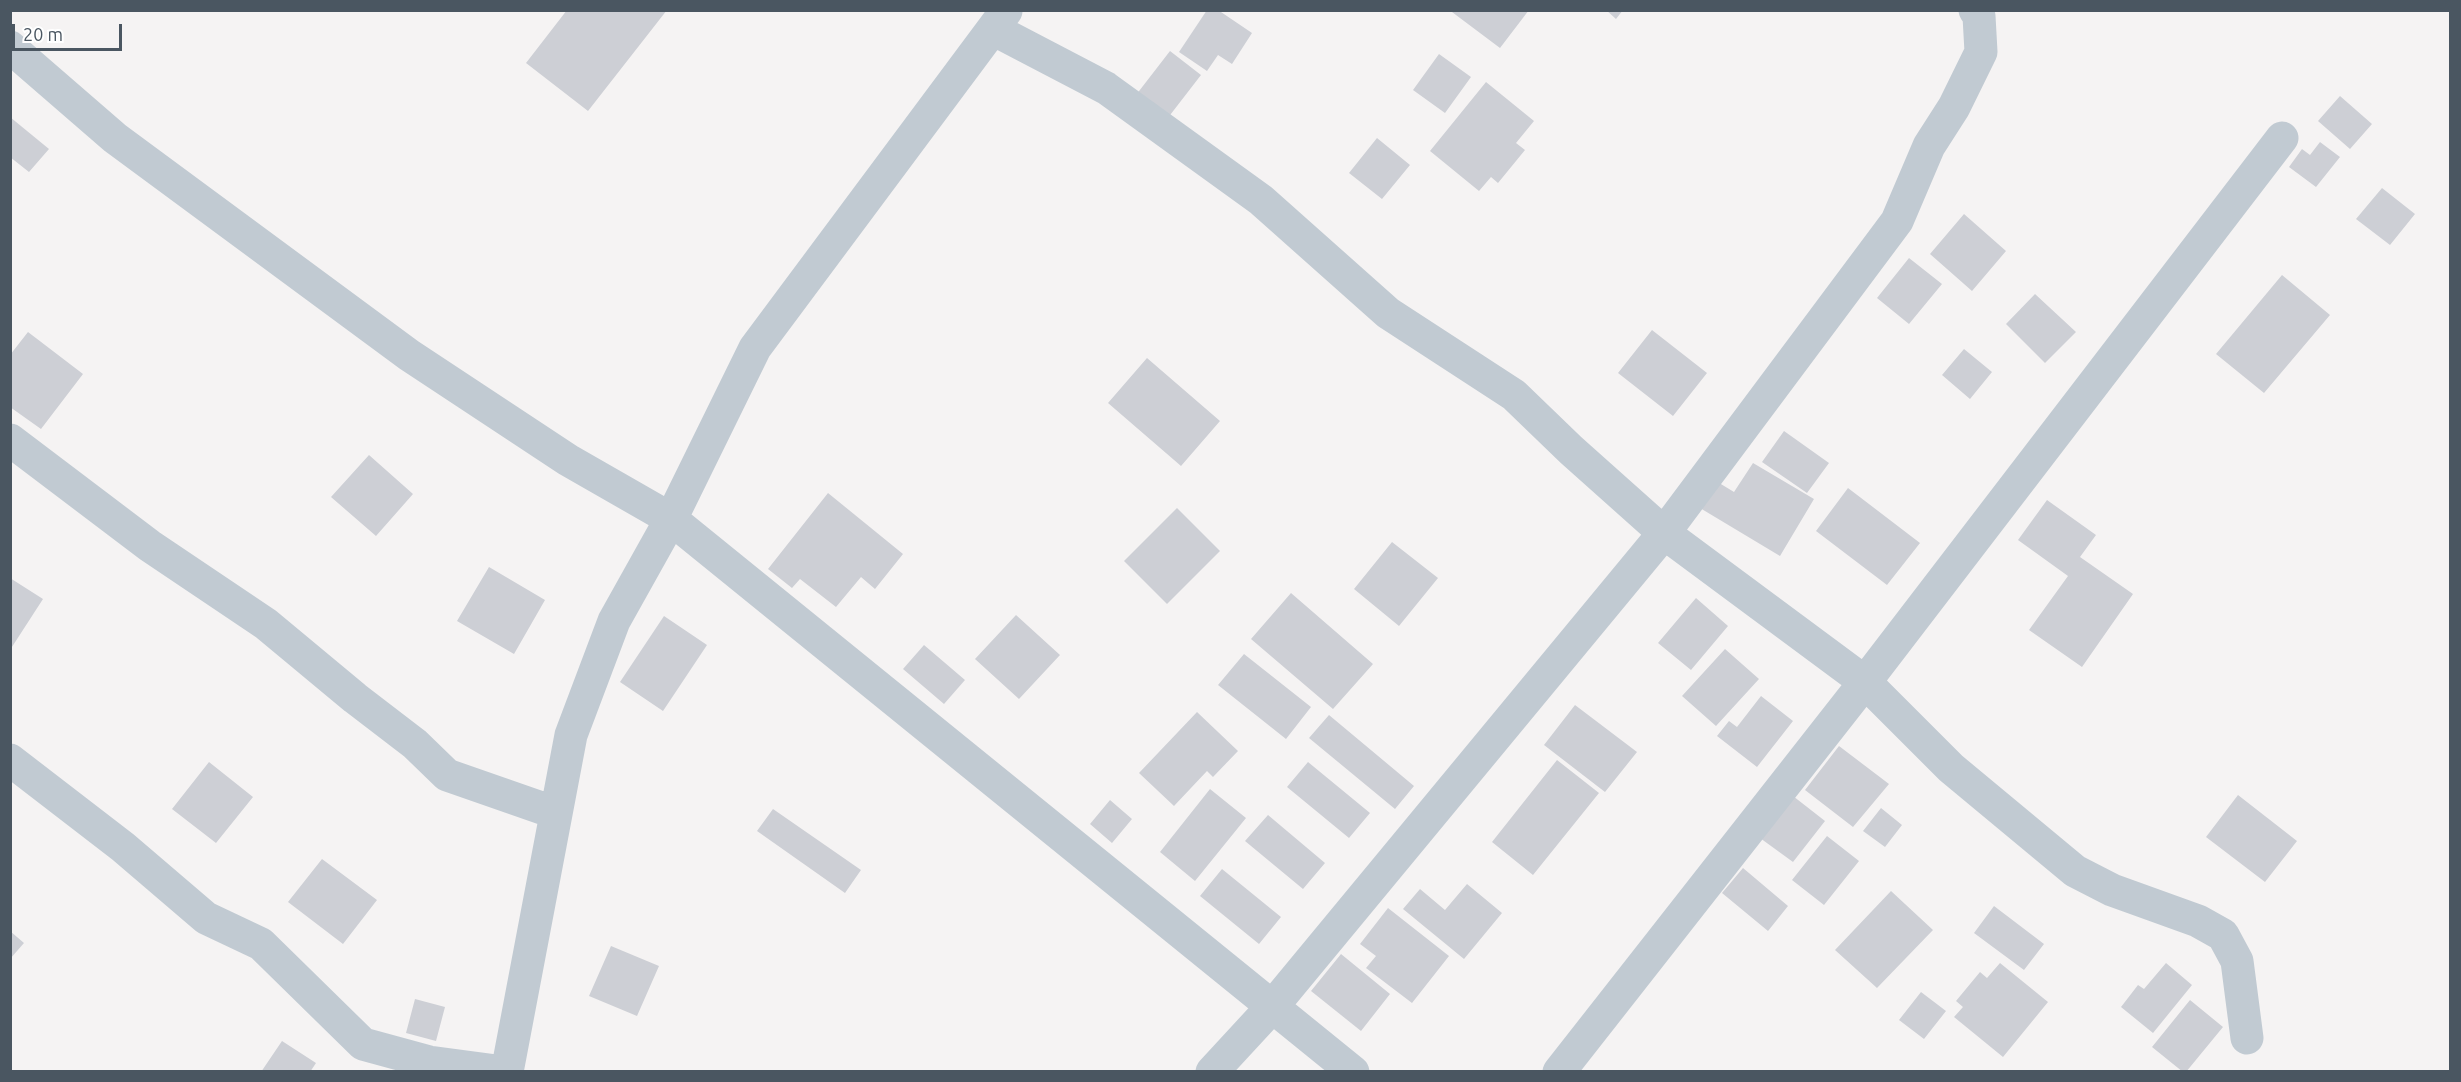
<!DOCTYPE html>
<html>
<head>
<meta charset="utf-8">
<style>
  body { margin:0 }
  #map { position:relative; width:2461px; height:1082px; overflow:hidden; background:#f5f3f3; font-family:Ubuntu,sans-serif }
  canvas { display:block }
  .frame { position:absolute; inset:0; border:12px solid #4a5661; pointer-events:none }
  .scale { position:absolute; left:12px; top:24px; width:110px; height:27px; box-sizing:border-box; border:3px solid #4a5661; border-top:0; padding-left:8px; font-size:18px; line-height:21px; white-space:nowrap; color:#4a5661; -webkit-text-stroke:4px #fff; paint-order:stroke }
</style>
</head>
<body>
<div id="map">
<canvas width="2461" height="1082"></canvas>
<div class="frame"></div>
<div class="scale">20 m</div>
</div>
<script>
const c = document.querySelector('canvas').getContext('2d');
c.lineJoin = 'round';
function fillPath(path, color) {
  c.fillStyle = color;
  c.fill(path, 'evenodd');
}
function stroke(path, color, width, dash) {
  c.strokeStyle = color;
  c.lineWidth = width;
  c.lineCap = dash ? 'butt' : 'round';
  c.setLineDash(dash || []);
  c.stroke(path);
}
fillPath(new Path2D(`
  M567,10H667L588,111L526,63Z
  M1207,10H1218L1252,33L1232,64L1218,55L1207,71L1179,52Z
  M1454,10H1529L1500,48L1452,12Z
  M1606,10H1623L1616,19Z
  M1170,51L1201,75L1167,119L1136,95Z
  M1439,54L1471,77L1445,113L1413,90Z
  M1486,82L1534,121L1516,143L1525,150L1498,183L1491,177L1479,191L1430,151Z
  M2340,96L2372,124L2350,149L2318,121Z
  M10,117L49,149L29,172L10,157Z
  M1377,138L1410,165L1382,199L1349,173Z
  M2320,142L2340,157L2316,187L2289,167L2302,149L2310,155Z
  M2382,188L2415,214L2390,245L2356,219Z
  M1964,214L2006,251L1972,291L1930,254Z
  M1909,258L1942,284L1909,324L1877,298Z
  M2282,275L2330,315L2264,393L2216,354Z
  M2035,294L2076,332L2045,363L2006,324Z
  M1652,330L1707,373L1673,416L1618,373Z
  M28,332L83,374L41,429L10,407V355Z
  M1964,349L1992,372L1970,399L1942,375Z
  M1147,358L1220,421L1181,466L1108,403Z
  M1784,431L1829,463L1807,493L1762,462Z
  M369,455L413,494L376,536L331,497Z
  M1753,463L1814,499L1780,556L1695,505L1711,478L1734,492Z
  M1848,488L1920,543L1887,585L1816,531Z
  M828,493L903,554L875,589L861,577L836,607L800,579L792,588L768,569Z
  M2047,500L2096,535L2080,557L2133,594L2082,667L2029,630L2068,576L2018,540Z
  M1177,508L1220,551L1167,604L1124,561Z
  M1392,542L1438,578L1399,626L1354,589Z
  M489,567L545,600L514,654L457,621Z
  M10,578L43,599L10,650Z
  M1291,593L1373,664L1333,709L1251,639Z
  M1696,598L1728,626L1691,670L1658,643Z
  M1016,615L1060,655L1019,699L975,659Z
  M664,616L707,645L663,711L620,682Z
  M924,645L965,680L944,704L903,669Z
  M1725,649L1759,679L1716,726L1682,696Z
  M1244,654L1311,707L1286,739L1218,685Z
  M1761,696L1793,721L1757,767L1717,736L1729,721L1737,727Z
  M1575,705L1637,752L1605,792L1544,745Z
  M1197,712L1238,751L1213,777L1207,771L1174,806L1139,773Z
  M1329,715L1414,786L1395,809L1309,738Z
  M1839,746L1889,784L1853,827L1805,790Z
  M1557,760L1599,793L1533,875L1492,842Z
  M209,762L253,797L216,843L172,809Z
  M1308,762L1370,813L1349,838L1287,787Z
  M1210,789L1246,818L1195,881L1160,852Z
  M2238,795L2297,841L2265,882L2206,837Z
  M1793,796L1825,821L1793,862L1760,838Z
  M1110,800L1132,819L1112,843L1090,824Z
  M1881,808L1902,825L1885,847L1863,831Z
  M773,809L861,870L845,893L757,831Z
  M1268,815L1325,863L1303,889L1245,841Z
  M1827,836L1859,861L1824,905L1792,880Z
  M322,859L377,900L343,944L288,902Z
  M1743,868L1788,906L1768,931L1722,893Z
  M1222,869L1281,917L1259,944L1200,896Z
  M1467,884L1502,913L1464,959L1403,909L1420,889L1445,910Z
  M1891,891L1933,930L1877,988L1835,950Z
  M1994,906L2044,944L2024,970L1974,933Z
  M1388,908L1449,956L1412,1003L1366,968L1376,956L1360,944Z
  M10,931L24,943L10,959Z
  M611,946L659,966L637,1016L589,996Z
  M1341,954L1390,994L1361,1031L1311,991Z
  M2000,963L2048,1002L2003,1057L1954,1017L1963,1007L1956,1001L1980,972L1987,978Z
  M2166,963L2192,985L2153,1033L2121,1007L2138,985L2144,989Z
  M1921,992L1946,1011L1924,1039L1899,1020Z
  M415,999L445,1007L436,1041L406,1033Z
  M2190,1000L2223,1027L2186,1072H2183L2152,1047Z
  M282,1041L316,1063L310,1072H261Z`), '#cdcfd5');
stroke(new Path2D(`
  M993,29L1106,88L1261,200L1388,313L1514,395L1571,450L1664,533L1865,682L1951,768L2075,871L2112,890L2198,921L2223,935L2237,961L2247,1038
  M10,47L115,138L409,355L568,460L671,519L1353,1072
  M10,440L150,546L266,624L355,698L415,744L447,775L556,813
  M10,760L123,847L206,918L261,944L363,1044L429,1062L504,1072
  M507,1072L571,735L614,621L671,519L755,348L1006,11
  M1212,1072L1272,1007L1664,533L1897,221L1929,146L1954,107L1981,52L1979,16L1975,10
  M1559,1072L1865,682L2282,138`), '#c1cad2', 33);
</script>
</body>
</html>
